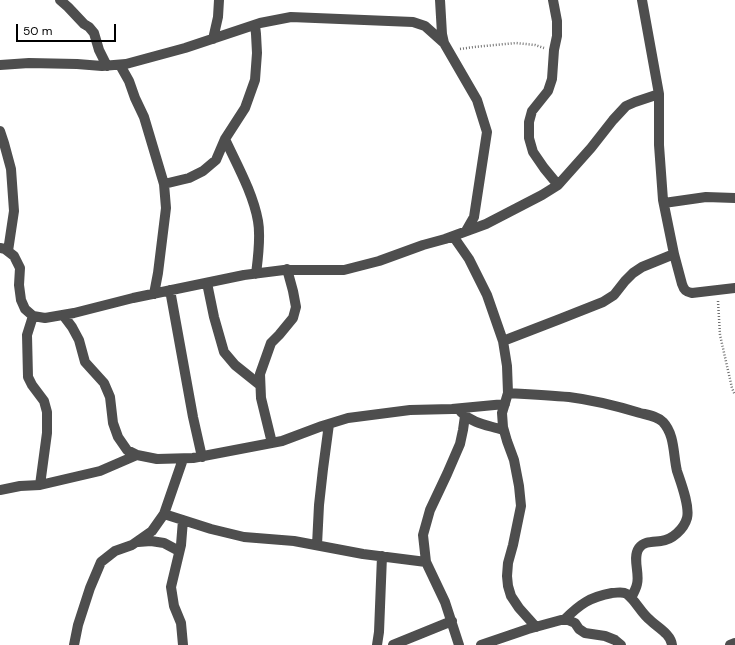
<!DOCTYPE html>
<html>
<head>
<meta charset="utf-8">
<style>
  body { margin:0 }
  #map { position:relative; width:735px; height:645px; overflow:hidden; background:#fff; font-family:"DM Sans",sans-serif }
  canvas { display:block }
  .scale { position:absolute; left:16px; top:24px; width:100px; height:18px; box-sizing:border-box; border:2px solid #000; border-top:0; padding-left:5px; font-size:12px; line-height:14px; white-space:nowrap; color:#000; -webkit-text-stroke:3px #fff; paint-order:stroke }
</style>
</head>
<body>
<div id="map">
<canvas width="735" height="645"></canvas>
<div class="scale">50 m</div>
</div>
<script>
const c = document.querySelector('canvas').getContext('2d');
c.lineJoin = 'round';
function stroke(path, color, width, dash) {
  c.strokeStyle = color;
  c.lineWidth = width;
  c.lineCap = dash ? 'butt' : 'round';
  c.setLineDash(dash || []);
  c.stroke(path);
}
stroke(new Path2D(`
  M460,49L474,47L516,43L535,45L544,48
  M718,301L720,335L732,388L735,395`), '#707070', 2.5, [1, 2]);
stroke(new Path2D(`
  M60,0L68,7L84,24L89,27L94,33L99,50L107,66
  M440,0L442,34L444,43L477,100L487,132L474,217L466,231
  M553,0L557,21V36L554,50L552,79L548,91L532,111L529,122V138L533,152L544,168L558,185
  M642,0L659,94V145L663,200L674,254L682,284C684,290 686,292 692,293L735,288
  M213,39L218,17L219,0
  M0,65L29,63L77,64L102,66L126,64L185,48L260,23L291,17L413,22L425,26L444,43
  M120,65L129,81L135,98L144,117L164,184L166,208L158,273L154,294
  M0,131L4,143L11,169L14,211L8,251
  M225,139C237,165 253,193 258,221C261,237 258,258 256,274
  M164,184L189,178L203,171L216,160L225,139L245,108L255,80L257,53L256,34L255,25
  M664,203L706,197L735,198
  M453,236L469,259L487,295L503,341L507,366L508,393L502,413L503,427L507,441L514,460L519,486L521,506L513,545L508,563L507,576L508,586L511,596L519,608L536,627
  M0,248L5,249L14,256L20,268L19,285L21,300L25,309L33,316L45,318L74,313L133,298L244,275L284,270H344L379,261L423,245L445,239L486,224L542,195L558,185L591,148L613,120L626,106L635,102L659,94
  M207,283L214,317L224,352L235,365L260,385
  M170,290L193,417L202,457
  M63,315L72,327L79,340L85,362L104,383L110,397L113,423L118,437L127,450L137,455L157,459L193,458L282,441L322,426L348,418L410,410L452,409L505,404
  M33,316L27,335L28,377L32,385L44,401L47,412V433L40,485
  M503,341L560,319L603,302L614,295L625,281L633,273L642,267L674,254
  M508,393C528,394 549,395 569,397C593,400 617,406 640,413C648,415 657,416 663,422C675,435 673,454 677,471C681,483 690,506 687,518C684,529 672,540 661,541C653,542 644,541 639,548C632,558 640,573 637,584C636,589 633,594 631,598
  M461,412C473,424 488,425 503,430
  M272,443L261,398L260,374L271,343L279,335L293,318L296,307L293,291L287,269
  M0,490L20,486L40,485L100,471L137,455
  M164,514L211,529L244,537L294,541L363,554L426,562
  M138,542L151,541L164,543L179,551
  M317,545L319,505L323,469L329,424
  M564,620C580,604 590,597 612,593C618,593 622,591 627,594C636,601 641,613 650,620C657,627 671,634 672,645
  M74,645L78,625L90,588L101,562L115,551L132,545L152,531L164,514L183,459
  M183,645L181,623L174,606L171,587L181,545L183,520
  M377,645L379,632L382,556
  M393,645L452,621
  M459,645L445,602L426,562L423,535L430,510L447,474L460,444L463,430L465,416
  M481,645L528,629L561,620H568L575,623L579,629L585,633L605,636L615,640L621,645
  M730,645L735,643`), '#4e4e4e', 10);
</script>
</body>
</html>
